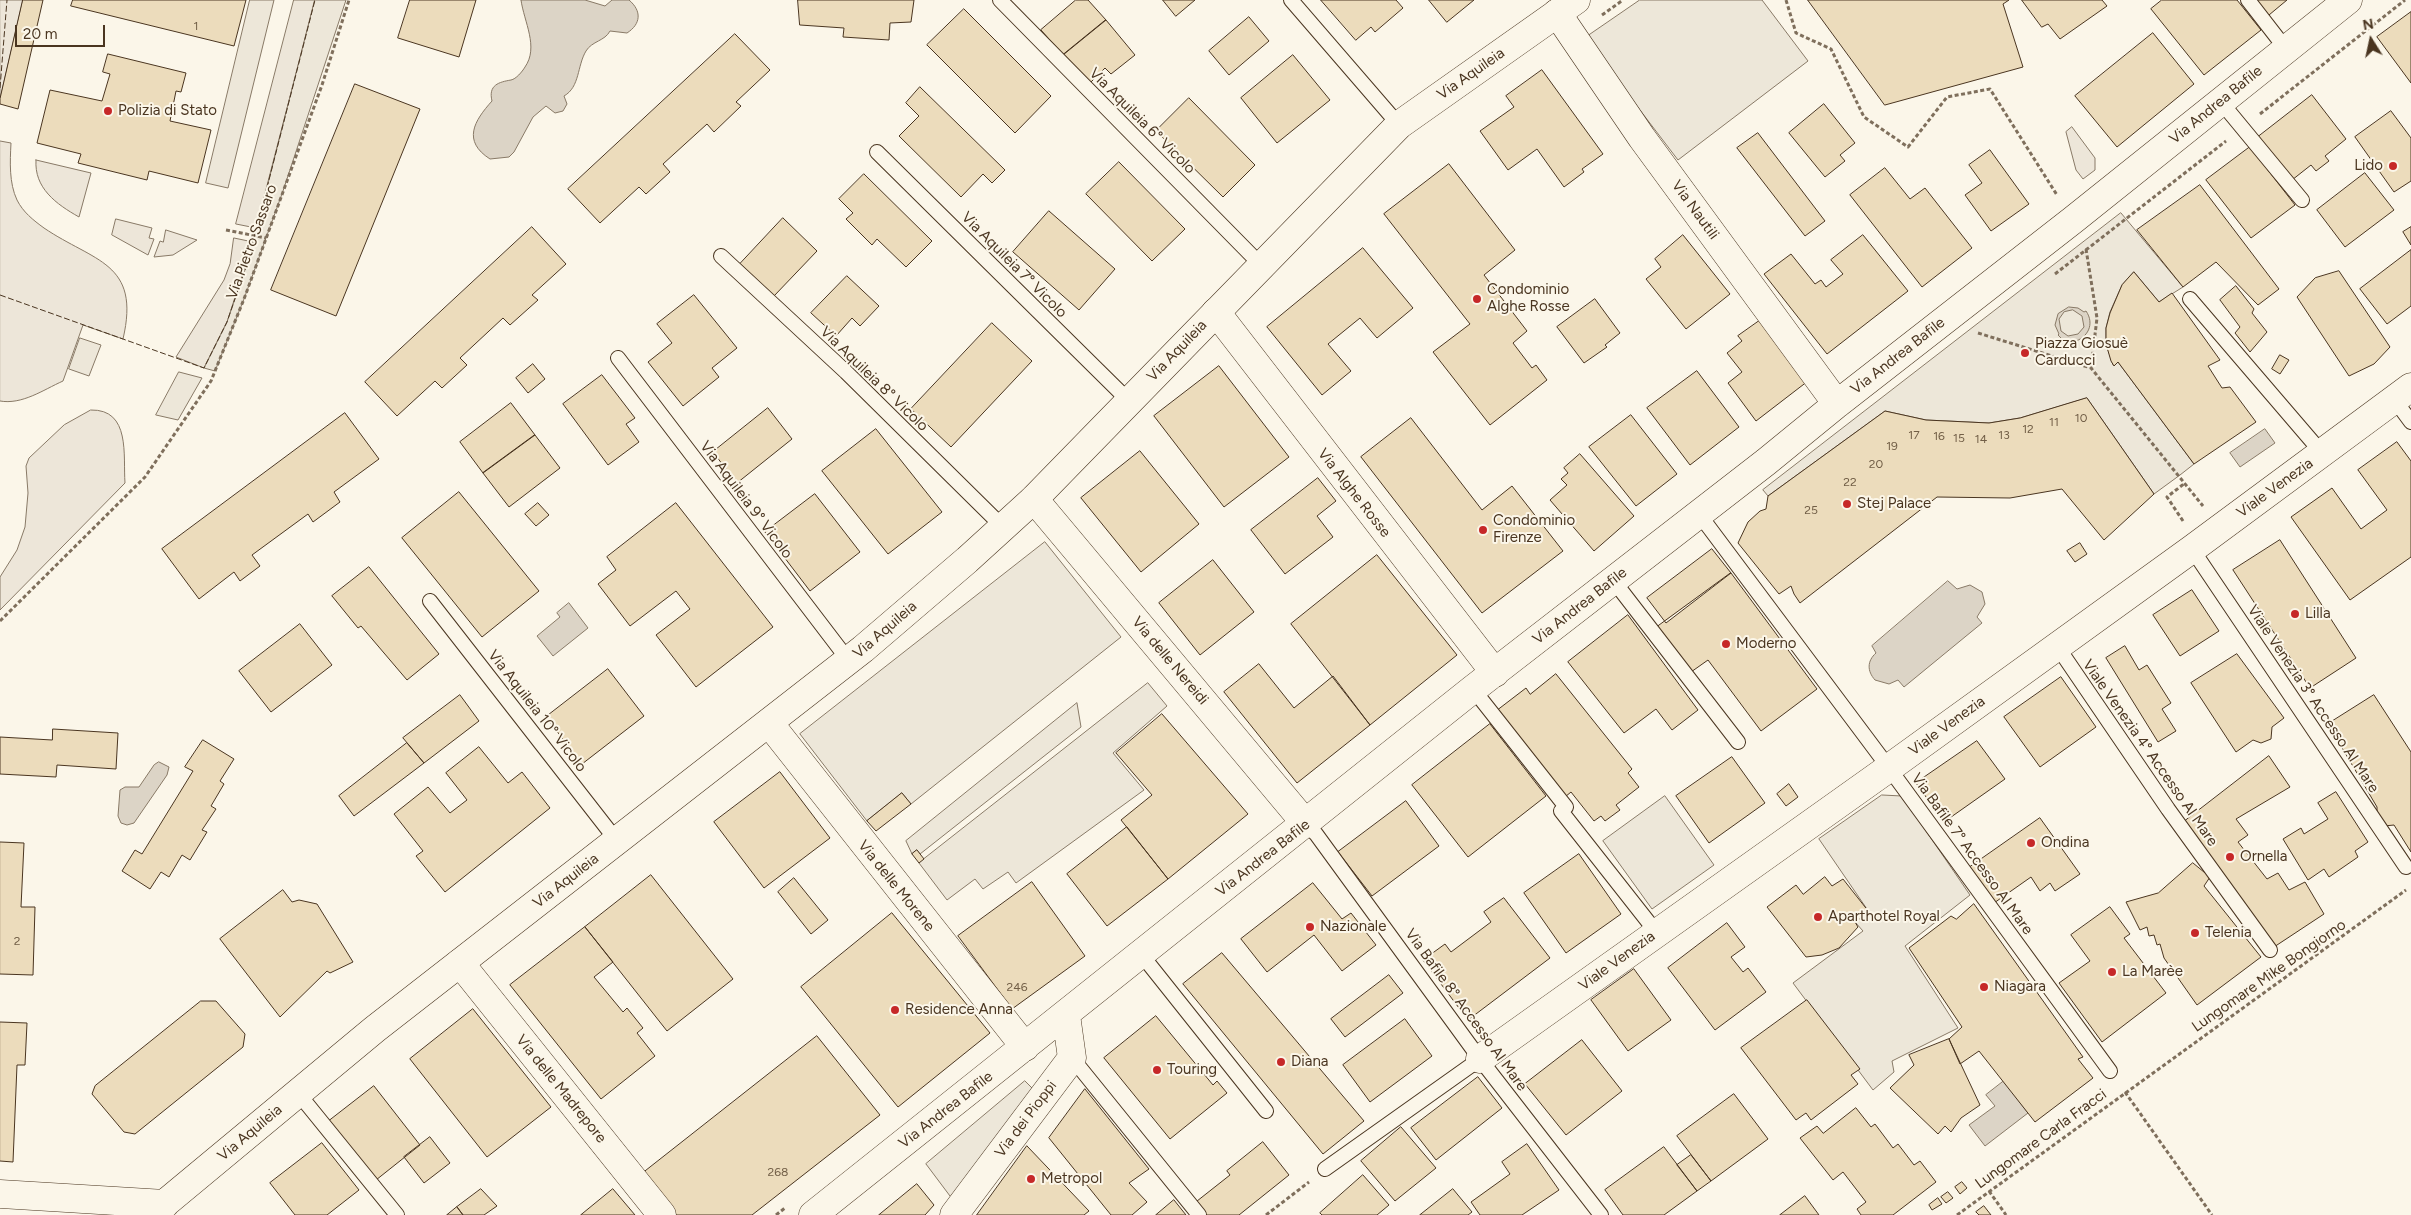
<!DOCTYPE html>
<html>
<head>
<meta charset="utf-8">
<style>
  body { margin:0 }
  #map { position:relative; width:2411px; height:1215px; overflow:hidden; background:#fbf6e9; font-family:Figtree,sans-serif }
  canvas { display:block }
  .north { position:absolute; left:2346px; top:15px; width:50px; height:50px; -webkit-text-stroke:4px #fbf6e9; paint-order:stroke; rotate:350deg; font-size:14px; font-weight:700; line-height:20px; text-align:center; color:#4a3520 }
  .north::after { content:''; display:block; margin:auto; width:18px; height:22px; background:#4a3520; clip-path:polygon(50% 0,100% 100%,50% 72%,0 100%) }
  .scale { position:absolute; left:15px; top:25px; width:90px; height:22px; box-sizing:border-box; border:2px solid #4a3520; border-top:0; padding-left:6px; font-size:15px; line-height:18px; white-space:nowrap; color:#4a3520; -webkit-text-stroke:4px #fbf6e9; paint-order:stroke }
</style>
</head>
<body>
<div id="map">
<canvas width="2411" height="1215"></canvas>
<div class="north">N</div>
<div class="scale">20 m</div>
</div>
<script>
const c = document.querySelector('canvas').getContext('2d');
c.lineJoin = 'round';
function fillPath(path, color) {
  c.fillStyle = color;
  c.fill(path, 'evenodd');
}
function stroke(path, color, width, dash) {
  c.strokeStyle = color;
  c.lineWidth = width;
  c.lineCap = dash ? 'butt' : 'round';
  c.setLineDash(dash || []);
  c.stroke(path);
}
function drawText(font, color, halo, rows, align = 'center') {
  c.font = font + ' Figtree,sans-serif';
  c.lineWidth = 4;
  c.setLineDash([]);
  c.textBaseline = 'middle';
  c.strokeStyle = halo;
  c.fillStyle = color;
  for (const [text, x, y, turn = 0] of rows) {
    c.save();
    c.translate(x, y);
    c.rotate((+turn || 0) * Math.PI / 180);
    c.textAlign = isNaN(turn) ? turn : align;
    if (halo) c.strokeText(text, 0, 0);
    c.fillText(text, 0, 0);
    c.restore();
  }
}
const green = new Path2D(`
  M0,0H23L0,99Z
  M294,0H315L256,228L236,224Z
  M2072,127L2095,158V170L2083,179L2076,170L2066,132Z
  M0,141L11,143C10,162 9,183 17,200C23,212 33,220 44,228C94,262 141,262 123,339L83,325L63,381C43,390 22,405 0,401Z
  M36,160L91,173L79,217C56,204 34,188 36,160Z
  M116,219L152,228L149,238L154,239L148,255L112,235Z
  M166,230L197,240L173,255L154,257L160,241L163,242Z
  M234,238L253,242L227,322L204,368L176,357L224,280L230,264Z
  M91,410C131,409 123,456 125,483L0,610V577L17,550L25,527L28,493L26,466L29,458L64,425Z`);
fillPath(green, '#ede6d9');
stroke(green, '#887966', 1);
const parking = new Path2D(`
  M250,0H274L228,188L206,183Z
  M315,0H346L283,191L244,299L215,371L204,368L227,322L249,258Z
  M1640,0H1762L1808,61L1678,160L1585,38Z
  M2121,213L2183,287L2159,302L2134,272L2122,285L2110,312L2106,328V344L2113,365L2118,362L2194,464L2180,475L2154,494L2087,398L2020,418L1989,423L1926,420L1885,411L1768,496L1763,490Z
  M80,338L101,345L89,376L69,369Z
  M179,372L202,378L178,420L156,415Z
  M1045,542L1121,637L911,804L902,793L867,821L800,734Z
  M1148,683L1167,706L1113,753L1144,790L1016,883L1008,872L983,889L975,879L947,900L919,863Z
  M1077,703L1081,727L920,854L917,850L912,854L906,841Z
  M1882,795L1902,796L1970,895L1905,946L1958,1028L1892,1061L1894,1072L1873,1090L1793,983L1863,931L1855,922L1869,912L1819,839Z
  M1665,796L1714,865L1652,909L1603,841Z
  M1025,1081L1037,1093L953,1200L926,1164Z`);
fillPath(parking, '#ede7d9');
stroke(parking, '#887966', 1);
const water = new Path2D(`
  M521,0H585L605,6L612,0H629C642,11 641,24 627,33L610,31C605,41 592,41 586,51C577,66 580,87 564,96L567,104L563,111L555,113L546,106L533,117L514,152L509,157L490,159C462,141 474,121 492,101C488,85 499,82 511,80C516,79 522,72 525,67C539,47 524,22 521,0Z
  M2069,307L2078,308L2084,312L2086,311C2095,324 2088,338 2073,342L2062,339L2058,335L2059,334L2055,325L2058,314ZM2073,310L2082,316L2084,327L2078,334L2068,336L2061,331L2059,319L2064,312Z
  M2265,429L2275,443L2240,467L2230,453Z
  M1948,581L1957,589L1970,585L1982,592L1985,604L1977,617L1982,623L1904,687L1898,680L1889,684L1875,680C1867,671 1867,661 1876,653L1872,646Z
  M569,603L588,628L553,656L537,636L560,617L557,613Z
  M159,762L169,767L167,775L134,823L127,825L121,823L118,816L120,790L125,787H139L154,765Z
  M2004,1081L2028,1113L1985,1146L1969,1125L1995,1106L1986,1095Z`);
fillPath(water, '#dcd4c6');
stroke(water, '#887966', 1);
const building = new Path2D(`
  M23,0H43L18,109L0,104V99Z
  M73,0H246L234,46L71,6Z
  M410,0H476L459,57L398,38Z
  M798,0H914L911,22L890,23L889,40L843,37L844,28L800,25Z
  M1076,0H1088L1106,20L1063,55L1041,30Z
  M1163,0H1195L1176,16Z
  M1321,0H1396L1403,8L1375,32L1371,27L1356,40Z
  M1429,0H1474L1447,22Z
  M1808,0H2009L2003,4L2023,67L1885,105Z
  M2022,0H2102L2107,6L2060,39L2048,24L2042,27Z
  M2162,0H2237L2261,30L2204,75L2151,9Z
  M2257,0H2287L2269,15Z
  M964,9L1051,96L1015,133L927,45Z
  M2411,12V83L2377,37Z
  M1249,17L1269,41L1229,75L1209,51Z
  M1106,20L1135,55L1111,74L1105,68L1089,84L1063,55Z
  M2153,33L2194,84L2117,147L2075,96Z
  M735,34L770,70L736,102L741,106L714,132L707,124L663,164L670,172L646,194L639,187L600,223L568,189Z
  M108,54L186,73L181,92L176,91L170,121L211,130L198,183L149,171L147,180L78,163L81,154L37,143L50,90L102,101L110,74L103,72Z
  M1293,55L1330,100L1277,143L1241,98Z
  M1542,70L1603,154L1582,169L1584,172L1564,187L1537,149L1508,170L1480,131L1514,107L1506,96Z
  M355,84L420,109L336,316L271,290Z
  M920,87L1005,170L992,183L983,174L961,197L899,136L919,116L906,103Z
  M2312,95L2346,139L2325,156L2329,161L2316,171L2311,165L2292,180L2258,137Z
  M1189,98L1255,165L1223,197L1156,131Z
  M1824,104L1855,143L1840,155L1845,161L1825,177L1789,133Z
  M2391,111L2411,138V181L2394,192L2355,137Z
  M1758,133L1825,221L1805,236L1737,148Z
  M2250,147L2295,205L2251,238L2206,180Z
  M1990,150L2029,204L1991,231L1965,195L1982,183L1969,165Z
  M1119,162L1185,229L1152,261L1086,194Z
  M1449,164L1515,250L1484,275L1527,331L1513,343L1532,368L1536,365L1547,380L1490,425L1433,352L1470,324L1384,214Z
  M1885,168L1910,199L1925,188L1972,248L1922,287L1850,195Z
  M2365,173L2394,210L2345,247L2317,210Z
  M864,174L932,241L906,267L877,239L872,245L846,219L853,213L839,199Z
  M2200,185L2279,289L2258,305L2216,262L2183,287L2137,230Z
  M1049,211L1115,269L1079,310L1013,252Z
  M783,218L817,251L774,296L740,264Z
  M532,227L566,264L532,295L538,300L510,325L503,318L460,358L467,365L442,388L435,381L397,416L365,382Z
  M2411,227V245L2403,232Z
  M1683,235L1730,294L1686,329L1646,279L1661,267L1655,259Z
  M1863,235L1908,291L1827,354L1764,274L1791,254L1815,284L1821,280L1826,287L1843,274L1831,260Z
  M1363,248L1413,308L1377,338L1360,318L1328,344L1351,371L1322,395L1267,327Z
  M2411,250V306L2387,324L2360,289Z
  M2339,271L2390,347L2374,364L2349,376L2297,297L2315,278Z
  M2134,272L2159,302L2172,293L2220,360L2208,366L2222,388L2230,387L2256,422L2194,464L2118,362L2114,366L2111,361L2106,344V328L2110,313L2122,285Z
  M847,276L879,306L860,326L852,318L836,336L811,313Z
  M2236,286L2254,309L2252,313L2267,332L2250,352L2235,333L2240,327L2220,300Z
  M694,295L737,348L712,368L719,377L683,406L648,362L672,343L657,324Z
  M1595,299L1620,333L1605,345L1607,347L1584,363L1557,327Z
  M1762,319L1808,381L1756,421L1728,383L1742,372L1727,353L1742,341L1738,336Z
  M992,323L1032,361L951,447L911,409Z
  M2280,355L2289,360L2280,374L2272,369Z
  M533,364L545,379L528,393L516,378Z
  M1219,366L1289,457L1224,507L1154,416Z
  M1697,371L1739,427L1690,465L1647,408Z
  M602,375L635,418L626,424L639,442L608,465L563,404Z
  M2087,398L2154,494L2104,540L2062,489L2010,498L1937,497L1800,603L1794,594L1791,586L1779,594L1738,543L1748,522L1760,511L1766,509L1768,496L1885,411L1926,420L1989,423L2020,418Z
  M511,403L535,435L483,473L460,442Z
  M768,408L792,439L732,487L721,473L726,469L713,452Z
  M345,413L379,459L334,492L340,502L313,522L308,514L252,555L260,566L240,581L234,572L199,599L162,549Z
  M1631,415L1677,474L1636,506L1589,447Z
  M1411,418L1482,510L1512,486L1563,551L1482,613L1361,457Z
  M876,429L942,512L888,554L822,471Z
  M535,435L560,468L509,507L483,473Z
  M2397,442L2411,461V557L2350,600L2291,517L2332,488L2361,529L2387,510L2358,470Z
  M1140,451L1199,524L1141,572L1081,498Z
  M1580,454L1634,516L1594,551L1550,500L1567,485L1561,479L1568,473L1564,468Z
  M1318,478L1336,501L1317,516L1333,537L1285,574L1251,530Z
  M459,492L539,591L482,637L402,538Z
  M815,494L860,552L810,591L765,532Z
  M538,503L549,515L536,526L525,514Z
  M676,503L773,627L696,687L656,635L690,609L676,591L630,626L598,584L616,570L607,557Z
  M2280,540L2356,658L2310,688L2233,570Z
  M2080,543L2087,554L2075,562L2067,551Z
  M1712,549L1731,573L1666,623L1647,598Z
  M1377,555L1457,655L1370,725L1291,624Z
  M1213,560L1254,612L1200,655L1159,603Z
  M369,567L439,654L407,680L361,626L358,628L332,596Z
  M1731,573L1817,689L1761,731L1708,660L1691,672L1657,627Z
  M2192,590L2219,631L2180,656L2153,615Z
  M1628,615L1698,710L1672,730L1656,709L1624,733L1568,662Z
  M300,624L332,665L271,712L239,671Z
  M2125,646L2139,670L2147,665L2171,703L2162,709L2176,731L2158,742L2106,658Z
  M2237,654L2284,718L2272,727L2271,739L2261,743L2253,740L2236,752L2191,683Z
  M1259,664L1294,708L1333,676L1370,725L1297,783L1224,692Z
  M608,669L644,716L582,764L546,717Z
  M1556,674L1632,769L1628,773L1639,787L1616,805L1620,810L1605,821L1601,816L1594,821L1571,792L1565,797L1496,711L1526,688L1530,694Z
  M2061,677L2096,727L2040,767L2004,717Z
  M460,695L479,721L424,763L403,738Z
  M2374,695L2411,752V852L2394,825L2384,826L2377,816V807L2328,724Z
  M1162,714L1248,814L1168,879L1121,820L1152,795L1116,753Z
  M1490,724L1546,796L1468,857L1412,785Z
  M53,729L118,733L116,769L57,765L56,777L0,774V737L52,740Z
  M203,740L234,759L220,781L224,784L211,806L216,809L202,830L207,832L190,860L182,855L169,877L161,872L150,889L122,871L135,850L142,854L193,771L185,767Z
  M1977,741L2005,779L1944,822L1916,783Z
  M407,743L424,763L354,816L339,796Z
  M479,747L508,783L522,772L550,808L445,892L416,856L423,851L394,814L428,787L450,813L467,800L446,773Z
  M2269,756L2290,787L2236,819L2248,835L2238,842L2267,879L2278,873L2289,890L2305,882L2324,914L2274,947L2185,821Z
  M1732,757L1765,803L1709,843L1676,796Z
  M780,772L830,838L764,888L714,822Z
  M1789,784L1798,797L1786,806L1777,794Z
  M2336,792L2368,842L2355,851L2358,857L2329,877L2324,869L2308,880L2283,839L2301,828L2304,834L2328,819L2318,803Z
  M902,793L911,804L876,831L867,821Z
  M1406,801L1439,846L1372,896L1338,852Z
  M2040,818L2080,874L2055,891L2050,883L2040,891L2031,877L1994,903L1970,867Z
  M1127,827L1168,879L1107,926L1067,874Z
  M0,842L24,843L21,907H35L33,975L0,974Z
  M917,850L924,859L919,863L912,854Z
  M1579,854L1621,914L1566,953L1524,893Z
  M2193,863L2210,877L2204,886L2261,957L2197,1005L2164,958L2160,944L2157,945L2154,935L2149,936L2147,927L2140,930L2126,902L2158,893Z
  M651,875L733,979L667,1031L585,927Z
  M1825,877L1832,886L1843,879L1869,912L1855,922L1858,927L1839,948L1822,955L1806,957L1767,907L1796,885L1803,894Z
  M794,878L828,920L811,934L778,892Z
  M1032,882L1085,956L1012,1009L958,936Z
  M1313,883L1342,919L1351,913L1376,945L1342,971L1314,935L1267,972L1241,939Z
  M283,890L292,902L299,900L317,904L353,962L330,973L327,971L280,1017L220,939Z
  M1504,898L1550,958L1468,1020L1423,960L1445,944L1451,952L1491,922L1484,912Z
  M1974,904L2083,1057L2078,1059L2093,1078L2035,1122L1979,1051L1960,1064L1949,1039L1962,1027L1909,948L1951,916L1956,919Z
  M2110,907L2130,934L2124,938L2166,993L2102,1042L2059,983L2090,961L2071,935Z
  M892,913L990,1033L898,1107L801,987Z
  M1727,923L1745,947L1731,957L1743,972L1748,968L1766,992L1715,1030L1668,968Z
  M585,927L613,962L594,977L623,1012L627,1008L643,1028L637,1033L655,1056L601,1099L510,985Z
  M1222,953L1364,1121L1323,1154L1183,984Z
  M1634,969L1671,1020L1628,1051L1591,1000Z
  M1389,975L1403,993L1345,1037L1331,1019Z
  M1807,1000L1860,1069L1851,1075L1858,1084L1811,1120L1806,1113L1796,1120L1741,1048Z
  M201,1001H216L245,1034L243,1047L135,1134L124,1132L92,1094L95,1086Z
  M473,1009L551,1107L487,1157L410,1059Z
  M1156,1016L1213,1085L1217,1081L1227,1093L1170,1139L1104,1058Z
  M1405,1019L1432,1056L1370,1102L1343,1065Z
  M0,1022L27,1023L25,1065H17L13,1162L0,1161Z
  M817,1036L880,1115L752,1215H676L643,1173Z
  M1949,1039L1980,1105L1961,1118L1951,1132L1945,1126L1938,1134L1890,1088L1914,1065L1909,1055Z
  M1582,1040L1622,1091L1566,1135L1525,1084Z
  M1478,1077L1502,1108L1436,1160L1411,1128Z
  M374,1086L420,1145L376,1180L329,1121Z
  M1085,1089L1149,1169L1129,1183L1147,1202L1132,1215H1111L1049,1138Z
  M1734,1094L1768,1139L1711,1181L1677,1136Z
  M1856,1108L1871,1127L1875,1124L1893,1148L1898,1144L1914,1165L1920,1161L1936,1182L1893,1215H1861L1857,1209L1866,1202L1843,1172L1833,1180L1800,1138L1817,1126L1823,1133Z
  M1401,1127L1436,1168L1395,1201L1361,1161Z
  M430,1137L450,1163L424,1183L404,1157Z
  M1263,1142L1289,1175L1239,1215H1200L1192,1205L1230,1175L1227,1171Z
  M322,1143L359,1190L327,1215H295L270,1183Z
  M1527,1144L1559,1190L1522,1215H1480L1471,1202L1510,1174L1502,1162Z
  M1027,1146L1089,1211L1084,1215H977Z
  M1664,1147L1697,1191L1664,1215H1623L1605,1190Z
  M1691,1155L1711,1181L1697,1191L1677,1165Z
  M1363,1175L1389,1205L1377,1215H1322L1320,1213Z
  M1962,1182L1967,1188L1960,1194L1955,1187Z
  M917,1184L934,1205L925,1215H879Z
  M481,1189L497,1206L484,1215H463L457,1207Z
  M613,1189L635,1215H581Z
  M1453,1189L1472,1212L1468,1215H1420Z
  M1948,1192L1953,1198L1946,1203L1941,1197Z
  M1805,1196L1819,1215H1780Z
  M1938,1198L1942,1204L1932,1210L1929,1205Z
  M1174,1200L1186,1215H1156Z
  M1984,1206L1991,1215H1979L1976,1212Z
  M457,1207L463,1215H447Z`);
fillPath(building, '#ecdcbc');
stroke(building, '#4a3520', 1);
const lane = new Path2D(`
  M1000,0L1261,265
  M1291,0L1399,125
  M2248,0L2286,49
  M2221,102L2302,200
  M877,152L1129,401
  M721,256L846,372L1003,527
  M2190,299L2322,453
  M618,358L849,661
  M2394,399L2411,422
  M1699,514L1889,768L2110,1071
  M2192,549L2406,867
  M1613,580L1738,742
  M430,601L617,841
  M2057,646L2168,809L2270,950
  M1473,689L1566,807L1561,811L1657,933
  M1306,824L1316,834L1480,1059L1601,1215
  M1141,954L1266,1111
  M1072,1058L1199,1215
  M298,1093L397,1215
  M1325,1169L1480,1059`);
const street = new Path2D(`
  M1557,13L1642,138L1837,404
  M1216,312L1495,673
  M1034,499L1306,824
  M769,723L1025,1047
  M460,963L662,1215
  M1480,1059L1889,768L2192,549L2411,387
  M813,1215L1473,689L1766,462L1837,404L2073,220L2348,0
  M954,1215L1072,1058L1066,1015`);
const secondary = new Path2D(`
  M0,1194L165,1204
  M151,1215L375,1029L863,649L967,560L1034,499L1399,125L1576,0`);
stroke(lane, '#4a3520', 16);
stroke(street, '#4a3520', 29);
stroke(secondary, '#4a3520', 29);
stroke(new Path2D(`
  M1786,0L1796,33L1831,49L1864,117L1908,147L1947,97L1990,89L2057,195
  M1602,15L1623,0
  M2260,114L2405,0
  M226,230L266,238
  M2086,249L2097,318L2091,368
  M2055,274L2226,141
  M1978,333L2091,368L2203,506
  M2183,521L2167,497L2185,483
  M0,621L145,477L211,381L244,299L322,85L349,0
  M2125,1092L2212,1215
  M1989,1191L2006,1215
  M776,1215L785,1208
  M1266,1215L1309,1182
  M1957,1215L2406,890`), '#7f6f5c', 3, [4, 2.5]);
stroke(lane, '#fbf6e9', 14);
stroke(street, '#fbf6e9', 28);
stroke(secondary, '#fbf6e9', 28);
stroke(new Path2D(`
  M0,88L7,0
  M0,295L204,368L227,322L249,258L315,0`), '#4a3520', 1, [6, 2.5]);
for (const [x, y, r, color] of [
  [108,111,5,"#c62828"],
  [2393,166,5,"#c62828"],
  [1477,299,5,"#c62828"],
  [2025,353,5,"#c62828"],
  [1847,504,5,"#c62828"],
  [1483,530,5,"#c62828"],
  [2295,614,5,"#c62828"],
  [1726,644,5,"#c62828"],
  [2031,843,5,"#c62828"],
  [2230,857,5,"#c62828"],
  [1818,917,5,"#c62828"],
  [1310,927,5,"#c62828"],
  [2195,933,5,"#c62828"],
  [2112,972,5,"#c62828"],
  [1984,987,5,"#c62828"],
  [895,1010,5,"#c62828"],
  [1281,1062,5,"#c62828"],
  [1157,1070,5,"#c62828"],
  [1031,1179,5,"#c62828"]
]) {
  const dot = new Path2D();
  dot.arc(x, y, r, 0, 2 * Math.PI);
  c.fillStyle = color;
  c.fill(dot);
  stroke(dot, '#fbf6e9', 2);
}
drawText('12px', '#725f47', null, [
  ["1",196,26],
  ["10",2081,418],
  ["11",2054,422],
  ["12",2028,429],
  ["17",1914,435],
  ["13",2004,435],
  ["16",1939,436],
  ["15",1959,438],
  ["14",1981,439],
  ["19",1892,446],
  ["20",1876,464],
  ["22",1850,482],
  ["25",1811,510],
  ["2",17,941],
  ["246",1017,987],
  ["268",778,1172]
]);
drawText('15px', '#4a3520', '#fbf6e9', [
  ["Via Aquileia",1471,74,-35],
  ["Via Andrea Bafile",2216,105,-39],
  ["Via Aquileia 6° Vicolo",1142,121,45],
  ["Via Nautili",1695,210,54],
  ["Via Pietro Sassaro",252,242,-70],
  ["Via Aquileia 7° Vicolo",1014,265,45],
  ["Via Aquileia",1177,351,-46],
  ["Via Andrea Bafile",1898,356,-38],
  ["Via Aquileia 8° Vicolo",874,379,44],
  ["Viale Venezia",2275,488,-36],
  ["Via Alghe Rosse",1354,493,52],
  ["Via Aquileia 9° Vicolo",746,500,53],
  ["Via Andrea Bafile",1580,606,-38],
  ["Via Aquileia",885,630,-41],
  ["Via delle Nereidi",1170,661,50],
  ["Viale Venezia 3° Accesso Al Mare",2313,699,56],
  ["Via Aquileia 10° Vicolo",537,711,52],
  ["Viale Venezia",1947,726,-36],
  ["Viale Venezia 4° Accesso Al Mare",2150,753,55],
  ["Via Bafile 7° Accesso Al Mare",1972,854,54],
  ["Via Andrea Bafile",1263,858,-38],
  ["Via Aquileia",566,881,-38],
  ["Via delle Morene",896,886,51],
  ["Viale Venezia",1617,961,-36],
  ["Lungomare Mike Bongiorno",2269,976,-35],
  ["Via Bafile 8° Accesso Al Mare",1466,1010,54],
  ["Via delle Madrepore",561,1089,51],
  ["Via Andrea Bafile",946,1110,-38],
  ["Via dei Pioppi",1026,1119,-53],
  ["Via Aquileia",250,1133,-40],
  ["Lungomare Carla Fracci",2041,1139,-36]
]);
drawText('15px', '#4a3520', '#fbf6e9', [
  ["Polizia di Stato",118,111],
  ["Lido",2383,166,"right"],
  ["Condominio",1487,290],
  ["Alghe Rosse",1487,307],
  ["Piazza Giosuè",2035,344],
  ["Carducci",2035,361],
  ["Stej Palace",1857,504],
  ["Condominio",1493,521],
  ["Firenze",1493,538],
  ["Lilla",2305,614],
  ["Moderno",1736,644],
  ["Ondina",2041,843],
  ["Ornella",2240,857],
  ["Aparthotel Royal",1828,917],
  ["Nazionale",1320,927],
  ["Telenia",2205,933],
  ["La Marèe",2122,972],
  ["Niagara",1994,987],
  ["Residence Anna",905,1010],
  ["Diana",1291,1062],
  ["Touring",1167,1070],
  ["Metropol",1041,1179]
], 'left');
</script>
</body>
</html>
